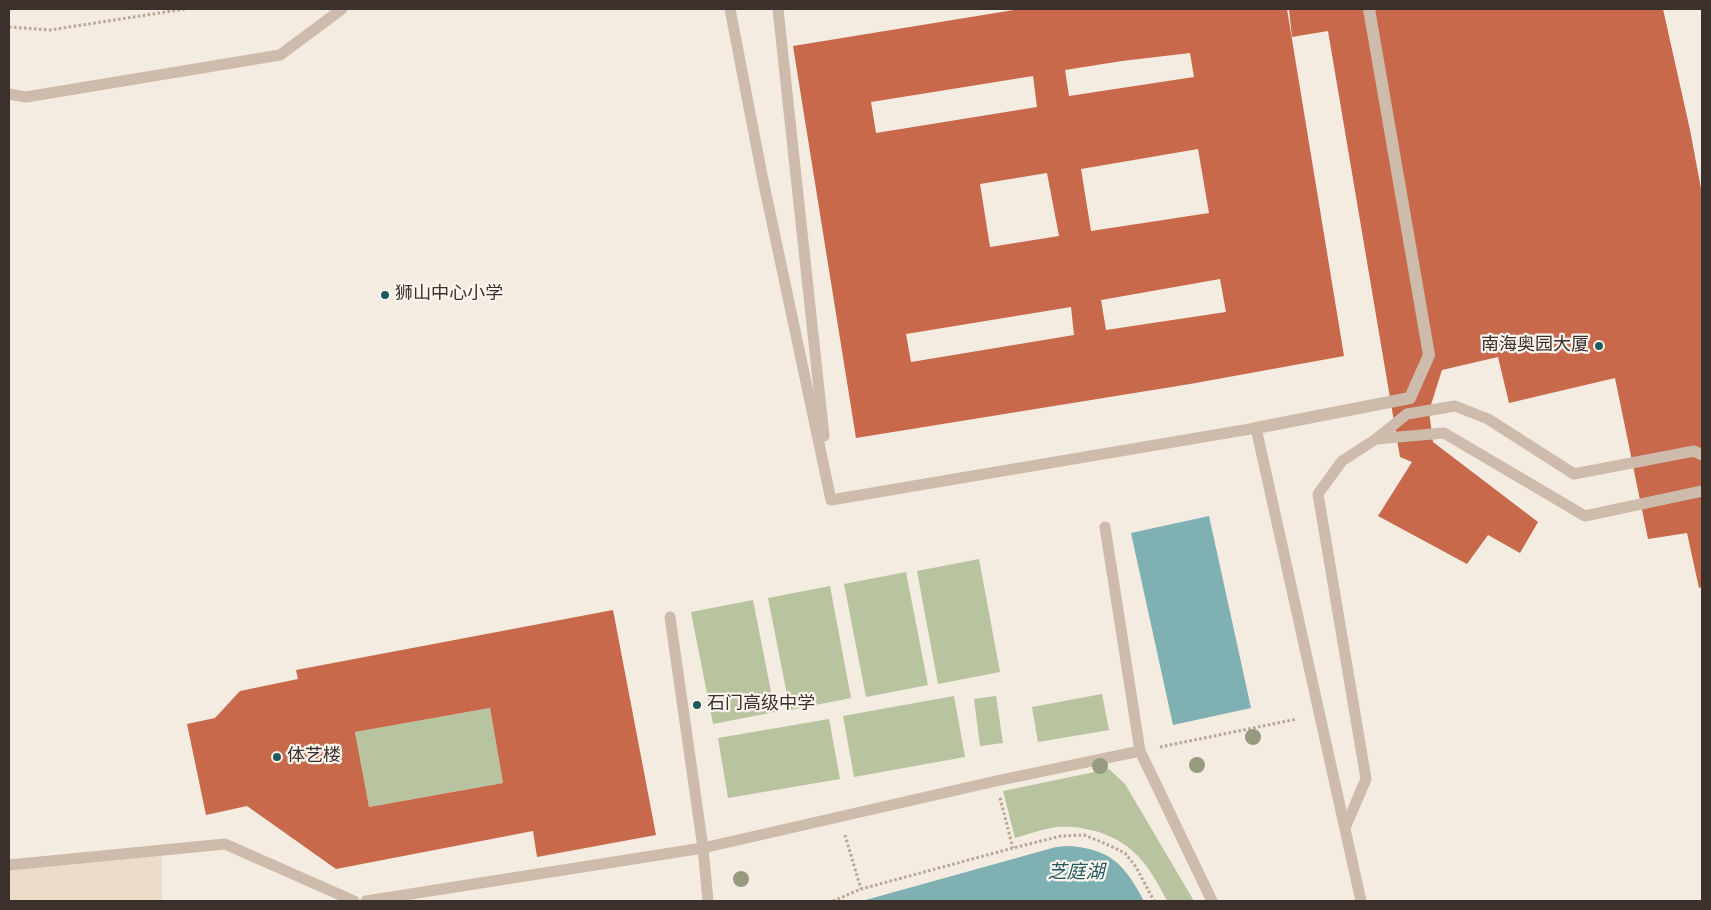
<!DOCTYPE html>
<html>
<head>
<meta charset="utf-8">
<style>
  body { margin:0 }
  #map { position:relative; width:1711px; height:910px; overflow:hidden; background:#f4ebe1; font-family:Overpass,sans-serif }
  canvas { display:block }
  .frame { position:absolute; inset:0; border:10px solid #3b302b; pointer-events:none }
</style>
</head>
<body>
<div id="map">
<canvas width="1711" height="910"></canvas>
<div class="frame"></div>
</div>
<script>
const c = document.querySelector('canvas').getContext('2d');
c.lineJoin = 'round';
function fillPath(path, color) {
  c.fillStyle = color;
  c.fill(path, 'evenodd');
}
function stroke(path, color, width, dash) {
  c.strokeStyle = color;
  c.lineWidth = width;
  c.lineCap = dash ? 'butt' : 'round';
  c.setLineDash(dash || []);
  c.stroke(path);
}
function drawText(font, color, halo, rows, align = 'center') {
  c.font = font + ' Overpass,"Noto Sans SC",sans-serif';
  c.lineWidth = 4.5;
  c.setLineDash([]);
  c.textBaseline = 'middle';
  c.strokeStyle = halo;
  c.fillStyle = color;
  for (const [text, x, y, turn = 0] of rows) {
    c.save();
    c.translate(x, y);
    c.rotate((+turn || 0) * Math.PI / 180);
    c.textAlign = isNaN(turn) ? turn : align;
    if (halo) c.strokeText(text, 0, 0);
    c.fillText(text, 0, 0);
    c.restore();
  }
}
fillPath(new Path2D(`
  M979,559L1000,672L938,684L917,571Z
  M906,572L928,685L866,697L844,584Z
  M830,586L851,698L790,710L768,598Z
  M753,600L775,712L713,724L691,612Z
  M1102,694L1109,730L1038,742L1032,707Z
  M954,696L965,757L854,777L843,716Z
  M996,696L1003,743L980,746L974,699Z
  M490,708L503,783L369,807L355,732Z
  M829,719L840,779L728,798L718,738Z
  M1109,769L1125,784L1194,901H1167C1149,865 1132,840 1091,830C1080,827 1067,826 1056,827C1043,829 1029,834 1015,838L1003,791Z`), '#b8c4a0');
fillPath(new Path2D(`
  M162,850V901H9V865Z`), '#ecdcc8');
fillPath(new Path2D(`
  M1209,516L1251,708L1173,725L1131,533Z
  M1067,846C1110,848 1125,865 1144,901H862L1056,847Z`), '#7fb0b2');
fillPath(new Path2D(`
  M1020,9H1287L1344,356L1190,384L856,438L793,46ZM1190,53L1194,77L1069,96L1065,70L1122,61ZM1033,76L1037,107L876,133L871,102ZM1198,149L1209,213L1091,231L1081,169ZM1047,173L1059,236L990,247L980,184ZM1220,279L1226,312L1106,330L1101,300ZM1071,307L1074,335L911,362L906,334Z
  M1289,9H1663L1690,130L1702,194V587L1699,588L1687,533L1648,539L1615,378L1509,403L1498,357L1442,370L1429,411L1433,442L1538,522L1520,553L1488,535L1467,564L1378,516L1412,462L1400,457L1328,31L1292,37Z
  M613,610L656,835L537,857L533,831L336,869L247,806L206,815L187,724L215,718L240,691L298,679L296,670ZM490,708L503,783L369,807L355,732Z`), '#c8694b');
stroke(new Path2D(`
  M9,27L50,30L185,9
  M1160,747L1297,719
  M1000,798L1013,848
  M845,835L861,889
  M833,901L861,889L1013,848L1061,836L1084,835L1104,843L1125,853L1136,867L1154,901`), '#b9a596', 3, [2.5, 2.5]);
stroke(new Path2D(`
  M730,9L762,175L831,500
  M778,9L824,436
  M9,94L26,97L280,55L342,9
  M1376,439L1444,433L1585,516L1702,491
  M831,500L1256,428L1361,901
  M1105,527L1140,751
  M670,617L703,848L708,901
  M1345,828L1366,779L1318,494L1342,461L1376,439L1407,414L1455,406L1488,419L1574,474L1694,451L1702,455
  M9,865L225,844L354,901
  M366,901L703,848L996,781L1140,751L1212,901`), '#cdbbac', 11);
stroke(new Path2D(`
  M1256,428L1410,398L1429,355L1369,9`), '#cdbbac', 12);
c.fillStyle = '#969b7f';
for (const [x, y] of [
  [1253,737],
  [1197,765],
  [1100,766],
  [741,879]
]) {
  c.beginPath();
  c.arc(x, y, 8, 0, 2 * Math.PI);
  c.fill();
}
for (const [x, y, r, color] of [
  [385,295,5,"#1f5a5e"],
  [1599,346,5,"#1f5a5e"],
  [697,705,5,"#1f5a5e"],
  [277,757,5,"#1f5a5e"]
]) {
  const dot = new Path2D();
  dot.arc(x, y, r, 0, 2 * Math.PI);
  c.fillStyle = color;
  c.fill(dot);
  stroke(dot, '#fbf5ee', 2);
}
drawText('18px', '#3b302b', '#fbf5ee', [
  ["狮山中心小学",395,295],
  ["南海奥园大厦",1589,346,"right"],
  ["石门高级中学",707,705],
  ["体艺楼",287,757]
], 'left');
drawText('italic 19px', '#1f5a5e', '#fbf5ee', [
  ["芝庭湖",1076,874]
]);
</script>
</body>
</html>
